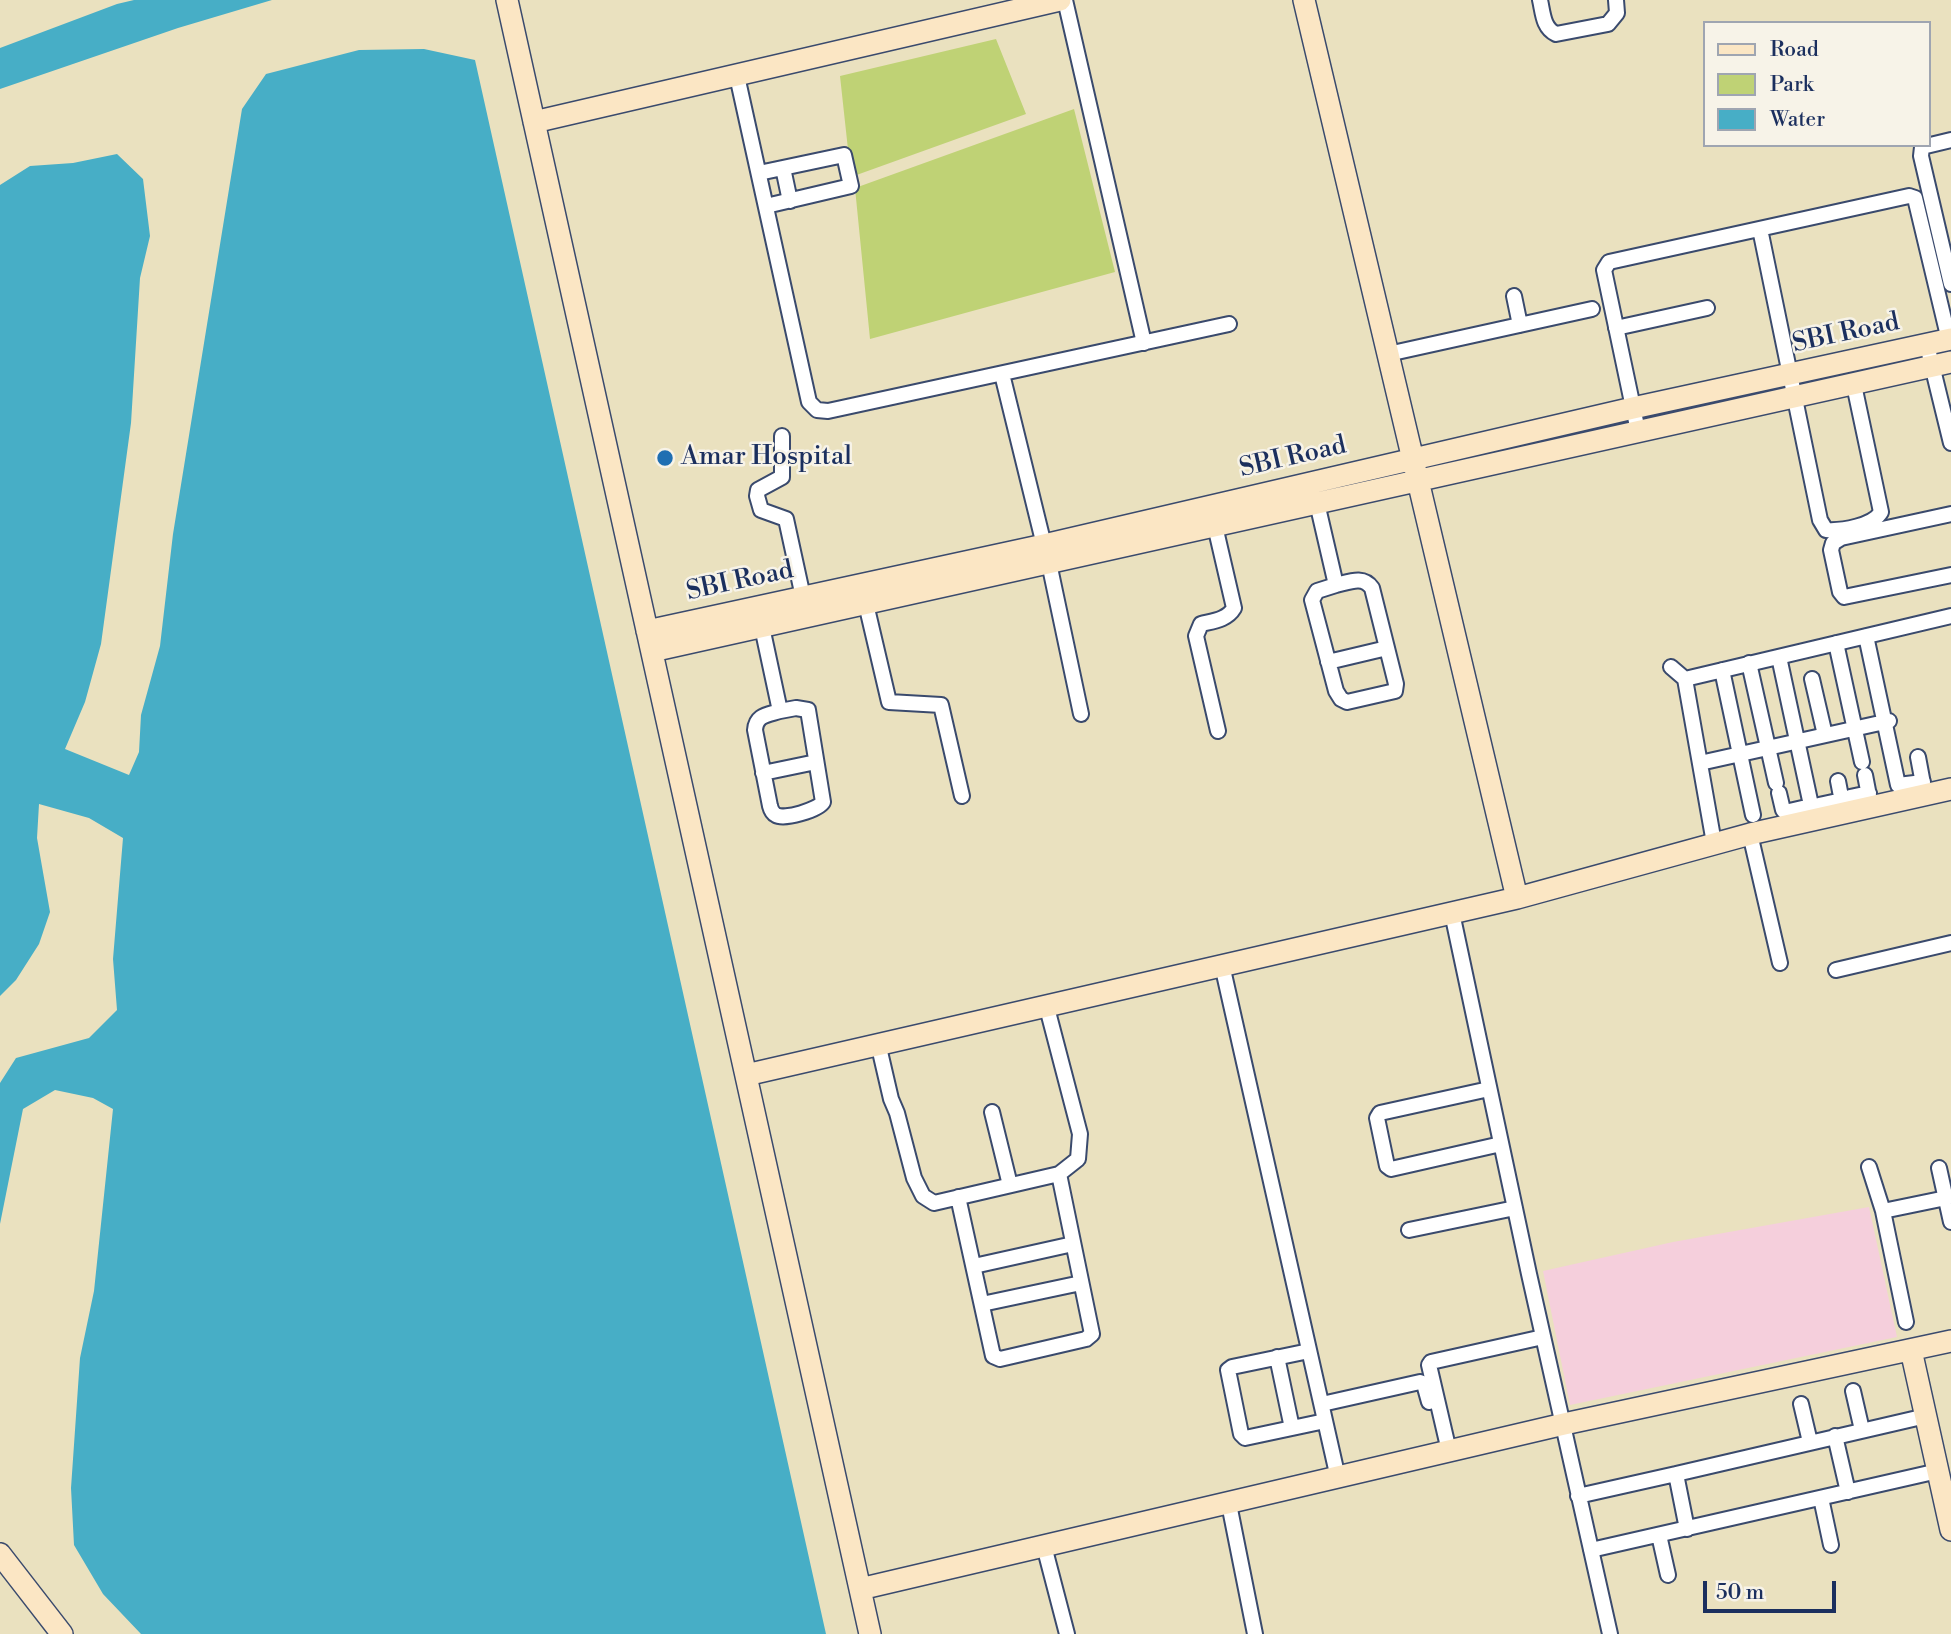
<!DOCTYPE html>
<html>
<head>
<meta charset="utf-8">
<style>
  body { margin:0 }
  #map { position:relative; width:1951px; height:1634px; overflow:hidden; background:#eae1bf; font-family:"Libre Bodoni",serif }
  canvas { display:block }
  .legend { position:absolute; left:1703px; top:21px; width:228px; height:126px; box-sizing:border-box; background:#f7f3e8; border:2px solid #9fa5b1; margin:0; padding:9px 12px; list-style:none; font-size:21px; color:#1b2f5e }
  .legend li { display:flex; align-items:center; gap:14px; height:35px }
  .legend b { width:35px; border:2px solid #9fa5b1 }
  .scale { position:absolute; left:1703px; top:1581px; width:133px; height:32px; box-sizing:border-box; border:4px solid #1b2f5e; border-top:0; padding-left:9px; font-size:21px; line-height:24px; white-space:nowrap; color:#1b2f5e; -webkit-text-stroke:5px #f7f3e8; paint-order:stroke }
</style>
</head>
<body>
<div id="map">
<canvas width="1951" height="1634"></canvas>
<ul class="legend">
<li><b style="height:9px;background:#fbe6c4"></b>Road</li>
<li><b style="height:19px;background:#bfd275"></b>Park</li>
<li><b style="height:19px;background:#47aec6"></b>Water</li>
</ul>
<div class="scale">50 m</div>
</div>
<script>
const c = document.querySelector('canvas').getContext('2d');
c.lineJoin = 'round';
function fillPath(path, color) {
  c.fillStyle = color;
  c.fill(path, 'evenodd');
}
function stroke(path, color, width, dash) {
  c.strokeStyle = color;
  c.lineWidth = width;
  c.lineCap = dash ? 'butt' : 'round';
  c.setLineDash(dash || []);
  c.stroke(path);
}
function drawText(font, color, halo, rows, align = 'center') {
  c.font = font + ' "Libre Bodoni",serif';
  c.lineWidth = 5;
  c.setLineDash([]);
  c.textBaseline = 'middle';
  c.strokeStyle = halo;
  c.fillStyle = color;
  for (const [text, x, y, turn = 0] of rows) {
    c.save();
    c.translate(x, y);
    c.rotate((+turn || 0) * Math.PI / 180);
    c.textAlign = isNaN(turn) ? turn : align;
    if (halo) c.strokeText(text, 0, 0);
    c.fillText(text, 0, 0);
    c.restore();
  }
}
fillPath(new Path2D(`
  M1869,1207L1897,1337L1570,1405L1543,1271L1673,1242Z`), '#f5cfdc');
fillPath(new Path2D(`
  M996,39L1026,114L851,177L840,76Z
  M1074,109L1115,272L870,339L855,188Z`), '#bfd275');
fillPath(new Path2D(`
  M134,0H272L178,28L0,89V48L117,4Z
  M424,49L475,60L826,1634H141L103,1594L74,1545L71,1488L80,1358L94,1291L113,1109L93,1098L55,1090L23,1109L0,1224V1083L16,1058L89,1038L117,1010L113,959L123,838L89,818L39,804L37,838L50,912L39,944L16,980L0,996V185L30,166L73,163L117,154L143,179L150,236L140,278L131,423L101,644L85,702L65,749L129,775L139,752L141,715L160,646L173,534L242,109L266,74L359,50Z`), '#47aec6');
const street = new Path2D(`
  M1065,0L1144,343
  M1540,0C1543,13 1543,28 1556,34L1608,24L1617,13L1616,0
  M737,76L809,402L817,410L828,411L1229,324
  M1951,140L1922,147L1921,156L1951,284
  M783,168L790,201
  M759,173L844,155L851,186L766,206
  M1760,229L1820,520L1826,530C1842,531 1873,526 1881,512L1854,385
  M1514,296L1520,325
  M1616,328L1707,308
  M1927,345L1951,443
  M1388,354L1592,309
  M1002,374L1044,545
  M1638,431L1604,270L1609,262L1909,196L1915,198L1949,340
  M782,436V477L758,490L757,496L761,510L786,519L803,597
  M1317,503L1336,585C1349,582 1363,575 1372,588L1396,684L1395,691L1347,702L1341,699L1336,691L1312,600L1317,591L1336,585
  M1951,514L1841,538L1833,543L1831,550L1840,592L1844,597L1951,575
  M1215,526L1234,608C1227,620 1213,621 1201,624L1196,636L1218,731
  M1049,563L1081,714
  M866,604L889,702L941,705L962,796
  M762,627L780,711L796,708L808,710L823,802C818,810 784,820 776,815C772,813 771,810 770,806L755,730C756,715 767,715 780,711
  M1866,636L1898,785L1923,782
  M1836,643L1862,762
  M1779,657L1814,819
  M1328,662L1387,648
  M1749,663L1776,783
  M1671,667L1685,679L1714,843
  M1722,670L1753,815
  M1685,679L1951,616
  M1812,679L1825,735
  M1918,757L1924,789
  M1700,763L1889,721
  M763,773L816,762
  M1865,775L1871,806
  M1838,781L1844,812
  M1779,793L1783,810L1785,812L1811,806
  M1850,797L1869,793
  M1819,805L1842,800
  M1750,834L1780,963
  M1452,913L1529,1274L1610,1634
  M1222,965L1338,1478
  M1836,970L1951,943
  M878,1043L891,1099L897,1113L914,1178L923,1196L934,1203L1059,1174L1078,1159L1080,1134L1046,1004
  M1489,1089L1380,1113L1377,1118L1387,1166L1391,1169L1501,1144
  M992,1112L1010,1185
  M1869,1167L1883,1211L1946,1198
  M1939,1168L1951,1222
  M958,1197L993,1356L1000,1359L1086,1339L1092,1334L1059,1174
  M1883,1211L1906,1322
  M1409,1230L1515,1208
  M974,1266L1073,1244
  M982,1304L1081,1283
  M1309,1351L1232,1367L1228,1370L1241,1434L1245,1438L1325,1421
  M1277,1357L1292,1428
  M1853,1391L1862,1430
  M1322,1404L1420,1382L1424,1384L1429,1402
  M1801,1404L1810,1442
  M1835,1436L1848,1492
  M1449,1451L1429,1365L1431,1362L1543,1337
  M1578,1496L1676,1474
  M1821,1498L1831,1545
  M1229,1504L1255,1634
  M1687,1529L1676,1474L1926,1416
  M1659,1535L1668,1575
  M1044,1546L1067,1634
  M1591,1550L1938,1471`);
const secondary = new Path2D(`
  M507,0L870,1634
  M1304,0L1517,898
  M534,122L1060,0
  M647,631L1044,545L1633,408L1951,339
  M652,651L1951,362
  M746,1075L1517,898L1750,834L1951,789
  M1911,1350L1951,1530
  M0,1554L62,1634
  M860,1589L1564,1424L1951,1341`);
stroke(street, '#3a4a6d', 18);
stroke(secondary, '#3a4a6d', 24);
stroke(street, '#fff', 14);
stroke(secondary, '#fbe6c4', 21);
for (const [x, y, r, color] of [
  [665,458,9,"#1f6fb2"]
]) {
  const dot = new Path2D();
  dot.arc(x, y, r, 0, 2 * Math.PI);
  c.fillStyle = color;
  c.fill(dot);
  stroke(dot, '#f7f3e8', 2.5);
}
drawText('26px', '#1b2f5e', '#f7f3e8', [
  ["SBI Road",1846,334,-12],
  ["SBI Road",1293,458,-13],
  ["SBI Road",740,582,-12]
]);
drawText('26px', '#1b2f5e', '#f7f3e8', [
  ["Amar Hospital",681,458]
], 'left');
</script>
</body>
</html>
